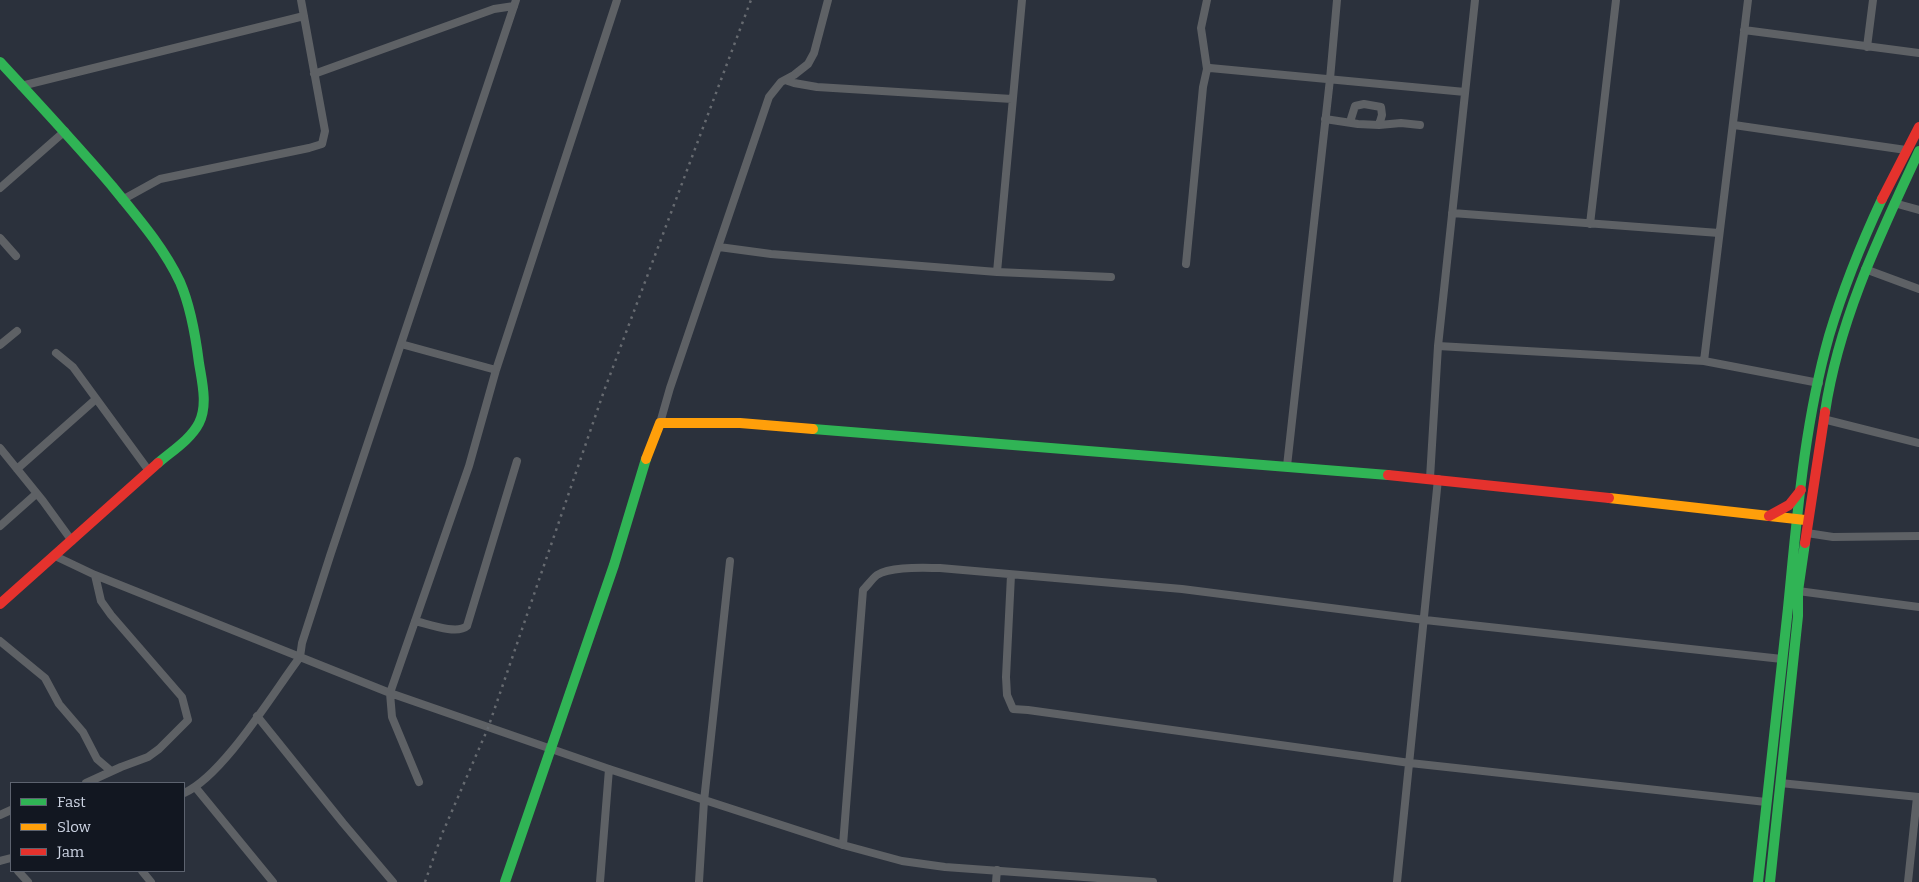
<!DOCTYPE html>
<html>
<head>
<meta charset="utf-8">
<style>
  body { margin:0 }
  #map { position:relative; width:1919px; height:882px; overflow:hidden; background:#2b313c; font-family:Bitter,serif }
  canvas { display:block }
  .legend { position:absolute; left:10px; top:782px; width:175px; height:90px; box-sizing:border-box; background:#121721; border:1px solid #5d636f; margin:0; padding:6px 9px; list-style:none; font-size:15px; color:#ced5e4 }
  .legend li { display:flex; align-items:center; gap:10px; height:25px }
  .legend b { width:25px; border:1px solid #5d636f }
</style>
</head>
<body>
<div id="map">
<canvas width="1919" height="882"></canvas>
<ul class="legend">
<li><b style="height:6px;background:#30b455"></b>Fast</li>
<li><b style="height:6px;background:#ff9f0a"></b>Slow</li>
<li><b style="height:6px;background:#e5322d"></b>Jam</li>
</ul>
</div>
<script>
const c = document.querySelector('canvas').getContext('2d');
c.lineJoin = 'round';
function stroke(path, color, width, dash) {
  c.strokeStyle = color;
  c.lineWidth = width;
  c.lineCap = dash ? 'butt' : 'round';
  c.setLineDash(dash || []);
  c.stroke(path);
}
stroke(new Path2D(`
  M1744,30L1919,53
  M1867,47L1873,0
  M1207,69L1201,28L1207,0
  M314,74L494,9L514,6
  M785,80L794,83L817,87L1012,99
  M21,86L304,16
  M1325,119L1358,124L1379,125L1401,123L1420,125
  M1350,122L1355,106L1364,104L1381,107L1382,115L1379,125
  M1734,125L1906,150
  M0,188L65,131
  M122,200L160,179L309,148L322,144L325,131L301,0
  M1894,203L1919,210
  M1452,213L1719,233
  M1590,224L1616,0
  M0,238L16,256
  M719,247L771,254L997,272L1111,277
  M1186,264L1203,87L1207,69L1210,68L1465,92
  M1865,269L1919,289
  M997,272L1022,0
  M401,344L496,370
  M0,345L17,331
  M1438,346L1704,361L1819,383
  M56,353L73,367L149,471
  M1704,361L1748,0
  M1823,419L1919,443
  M660,423L670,388L769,97L781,82L794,75L808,64L814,53L828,0
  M0,448L43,501L72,541
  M1287,466L1330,79L1337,0
  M17,469L96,399
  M1430,478L1438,346L1475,0
  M0,526L36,494
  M1807,533L1833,537L1919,536
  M55,556L95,575L390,693L609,769L843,845L902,861L945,867L1153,882
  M1011,575L1006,677L1007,695L1013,709L1028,710L1410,763L1766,802
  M1798,591L1919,607
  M415,621C428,624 457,635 467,626L517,461
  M0,641L45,678L59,704L83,732L97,759L111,771
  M257,716L343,823L393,882
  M419,782L392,717L390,693L469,466L496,370L617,0
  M86,783L121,767L148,757L159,749L188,720L182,697L111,615L101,601L95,575
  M1780,783L1919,797
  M196,788L273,882
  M184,793C223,776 273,693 300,657L302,643L330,556L516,0
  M0,815L11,810
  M843,845L863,590C868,585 872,579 877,575C891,566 924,568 940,568L1182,589L1425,620L1782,659
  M0,861L11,858
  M18,871L28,882
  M142,871L151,882
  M600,882L609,769
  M699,882L704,801L730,561
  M996,882L997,870
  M1397,882L1438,479
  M1908,882L1917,797`), '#5e6165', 8);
stroke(new Path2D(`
  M0,62C38,103 76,144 112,186C137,217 163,246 180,282C190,305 196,339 199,363C202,382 208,405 199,423C191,439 172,451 158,463
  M1825,412C1839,319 1880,235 1919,151
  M813,429L1388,475
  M505,882L614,565L646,459
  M1758,882C1768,791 1778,700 1788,608C1797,517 1804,425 1829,336C1843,289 1861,244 1882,199
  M1770,882L1798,616V591L1805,543`), '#30b455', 10);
stroke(new Path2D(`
  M646,459L660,423H740L813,429
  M1609,498L1805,520`), '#ff9f0a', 10);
stroke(new Path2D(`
  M1882,199L1919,127
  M1388,475L1609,498
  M1769,516L1789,505L1801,490
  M1805,543L1825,412
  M0,604L158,463`), '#e5322d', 10);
stroke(new Path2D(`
  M425,882L442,834L488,728L604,391L751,0`), '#666a70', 2.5, [2.5, 5]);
</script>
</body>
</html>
